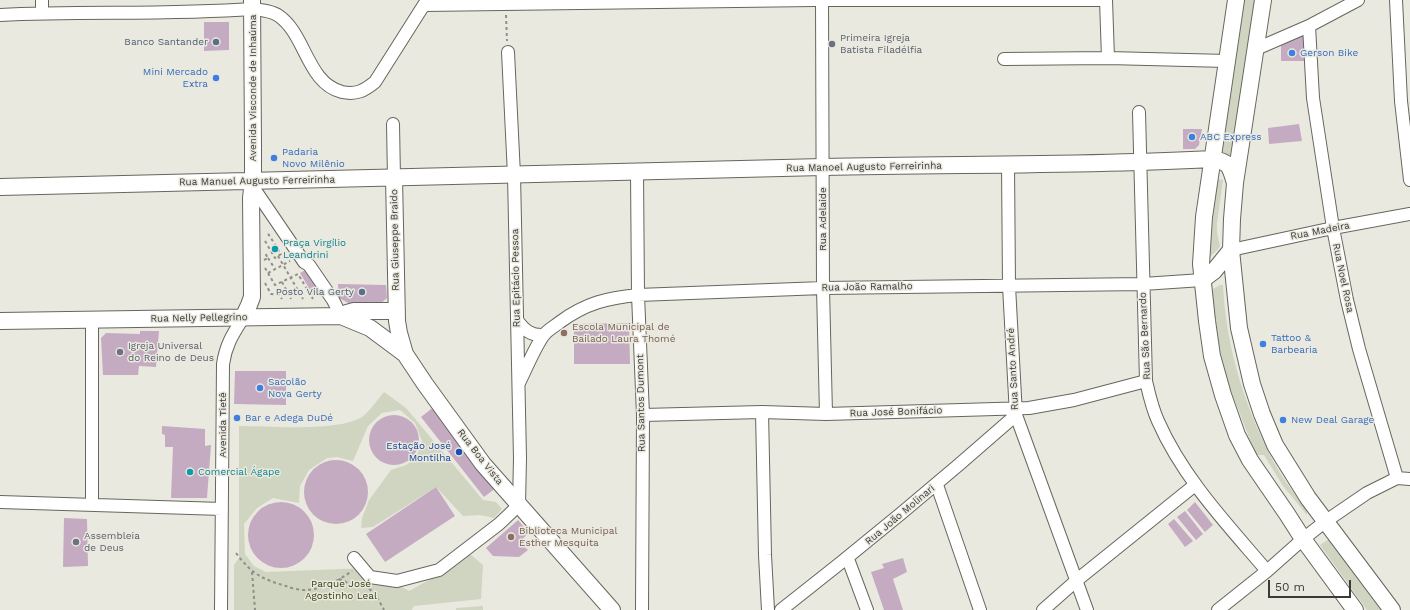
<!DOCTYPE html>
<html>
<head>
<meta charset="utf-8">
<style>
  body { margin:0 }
  #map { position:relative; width:1410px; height:610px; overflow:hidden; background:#eae9df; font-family:"Work Sans",sans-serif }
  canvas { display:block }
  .scale { position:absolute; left:1268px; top:580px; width:83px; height:18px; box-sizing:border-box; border:2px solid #3b3a37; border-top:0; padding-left:5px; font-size:12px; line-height:14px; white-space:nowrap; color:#3b3a37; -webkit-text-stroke:3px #eae9df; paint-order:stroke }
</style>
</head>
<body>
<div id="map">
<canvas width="1410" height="610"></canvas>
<div class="scale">50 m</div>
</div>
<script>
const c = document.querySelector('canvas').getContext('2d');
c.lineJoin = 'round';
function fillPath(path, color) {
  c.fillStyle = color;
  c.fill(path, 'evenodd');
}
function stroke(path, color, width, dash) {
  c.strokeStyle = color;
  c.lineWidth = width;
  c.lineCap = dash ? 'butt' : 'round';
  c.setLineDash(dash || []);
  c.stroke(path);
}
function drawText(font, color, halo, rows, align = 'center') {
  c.font = font + ' "Work Sans",sans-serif';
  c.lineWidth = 3;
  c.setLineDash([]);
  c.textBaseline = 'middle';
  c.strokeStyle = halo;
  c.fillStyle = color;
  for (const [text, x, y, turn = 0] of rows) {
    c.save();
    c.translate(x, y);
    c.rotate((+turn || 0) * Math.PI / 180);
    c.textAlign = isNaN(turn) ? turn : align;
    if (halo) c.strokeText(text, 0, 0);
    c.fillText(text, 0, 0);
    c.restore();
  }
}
fillPath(new Path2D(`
  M1244,0H1255L1232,157L1222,152Z
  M1217,179L1223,180L1217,223V232L1220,246L1218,249L1209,258Z
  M1220,285H1223C1226,350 1247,416 1280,473C1288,486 1298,498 1307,510V515L1283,486L1264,455H1256L1231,391L1223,365L1218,341L1211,293L1213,289Z
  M384,392L406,408L483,500L496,502L502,509L494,518L480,515L463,516L436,487L373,527L361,528L362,518L369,500L391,470L406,465L416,458L422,441L415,423L400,410L382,413L368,426L353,461L337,457L327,458L309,470L300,486L299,503L273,498L257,508L244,524L245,554L254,566L266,572L368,568L409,591L447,570L463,548L483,565L481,599L414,606L412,610H234V565L239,558V426C269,426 338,432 362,417C369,412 378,399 384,392Z
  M1329,539L1382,610H1367L1320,545Z
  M483,606V610H456V608Z`), '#cfd5c0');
fillPath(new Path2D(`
  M204,22H229V50L204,51Z
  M1303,35L1304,61H1281V44Z
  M1299,124L1302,141L1269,144L1268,128Z
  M1183,129H1202L1199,145L1195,149H1183Z
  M309,268L323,289L313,295L300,273Z
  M338,284L386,285L387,298L380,304H350L339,298Z
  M629,323L630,364H574V324Z
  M140,331H159L156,367L139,366L138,375H103L101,338L106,333L140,334Z
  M235,371H286V405L234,404Z
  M435,406L497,487L484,497L421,417Z
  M369 440a25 25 0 1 1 50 0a25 25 0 1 1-50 0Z
  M162,426L205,429V446L211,445L207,498H171L173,447H165V435L162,434Z
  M304 492a32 32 0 1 1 64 0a32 32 0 1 1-64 0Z
  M436,487L455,516L385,562L366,534Z
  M1195,502L1213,525L1205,532L1187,510Z
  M248 535a33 33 0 1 1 66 0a33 33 0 1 1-66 0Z
  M1185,511L1203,534L1196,540L1177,517Z
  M64,518L87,519L88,566L63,567Z
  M1174,519L1193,541L1185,547L1168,524Z
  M518,520L529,533L519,542L528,550L519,557L493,556L486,548Z
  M903,558L907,572L893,579L903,610H884L871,572L884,568L882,564Z`), '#c4abc2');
const minor = new Path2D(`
  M42,0V13
  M822,0L823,288L826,414
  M1106,0L1108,58
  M1396,0L1401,101L1410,180
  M424,5L814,0H1106
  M0,15C84,11 168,15 252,9C261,10 272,11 279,16C306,35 307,83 342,92C356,95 364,91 375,82L427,0
  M1309,26L1313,98L1333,228L1347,300L1359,349L1397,478
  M1256,49L1309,26L1358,0
  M1004,59L1108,58L1227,61
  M1139,112L1146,381C1149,394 1152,408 1158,421C1183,478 1227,524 1267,571
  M393,124L394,178
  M1008,164L1009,286L1016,415L1087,610
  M637,172L638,295L643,415L642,610
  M253,187L304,262L309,265L333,300L341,316
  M1231,250L1333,228L1410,214
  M92,320V505
  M517,320C524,330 531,336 544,335
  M519,383C526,369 534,349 543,336C547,330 555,326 560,322C586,303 607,298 638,295L823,288L1143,284L1202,280
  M762,412L765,555L768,610
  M643,415L762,412L826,414L1029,408L1074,400L1146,381
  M937,485L980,610
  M0,502L222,509
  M354,558L370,577L397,581L439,570L499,524L519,505L520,458L514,175L508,52
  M848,559L867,610
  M221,610L223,364C226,344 233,334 243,318
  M781,610C862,547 939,483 1016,415
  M1043,610L1077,580L1195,485
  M1218,610L1267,571L1303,539L1326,521L1367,493L1397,478L1410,479`);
const major = new Path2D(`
  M1236,0L1204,217L1201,264L1207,321L1212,356L1223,395L1237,435L1250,460L1287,514L1303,539L1355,610
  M1263,0L1235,183L1232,219L1231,250L1239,328L1252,384L1262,414L1275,445L1308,498L1392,610
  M394,178L397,321L399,333L405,354
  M0,187C274,181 549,173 823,167C953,164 1083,166 1213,159C1230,162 1230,167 1235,183
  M1202,280L1214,271L1231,250
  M341,316L370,328L405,354L425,384L483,464L612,610
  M243,318L249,305L252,297L251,198L253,181V146L252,0
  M0,321L341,316L347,313L354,311H397`);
stroke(minor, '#67665e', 14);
stroke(major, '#67665e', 18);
stroke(new Path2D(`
  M506,15L507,41
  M265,241L275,258L281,254L267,232
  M278,256L303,299
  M268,258L275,269
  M264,260L268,258L265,253
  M265,268L275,285L298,274L313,299
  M268,273L290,261
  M282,282L291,299
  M265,283L271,294L279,295L282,299
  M236,553C251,573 261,579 286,586C291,588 298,590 304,590C321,590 338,581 352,571
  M252,572L255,610
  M339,579L350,584L363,586
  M369,589L375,593L384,610`), '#908f89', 2, [3, 3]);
stroke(minor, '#fff', 12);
stroke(major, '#fff', 16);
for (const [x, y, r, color] of [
  [216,42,4,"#5c6f8a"],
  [832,44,4,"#6b7280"],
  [1292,53,4,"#3f7fe0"],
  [216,78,4,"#3f7fe0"],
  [1192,137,4,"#3f7fe0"],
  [274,158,4,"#3f7fe0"],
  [275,249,4,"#0f9aa8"],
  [362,292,4,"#5c6f8a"],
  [564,333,4,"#8d6e63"],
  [1263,344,4,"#3f7fe0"],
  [120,352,4,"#6b7280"],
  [260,388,4,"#3f7fe0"],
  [237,418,4,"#3f7fe0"],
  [1283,420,4,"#3f7fe0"],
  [459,452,4,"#1a4fb4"],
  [190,472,4,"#0f9aa8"],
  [511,537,4,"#8d6e63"],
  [76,542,4,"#6b7280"]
]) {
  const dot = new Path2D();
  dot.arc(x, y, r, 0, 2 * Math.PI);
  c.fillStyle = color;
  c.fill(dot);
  stroke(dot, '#eae9df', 1.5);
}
drawText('10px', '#5b616d', '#eae9df', [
  ["Primeira Igreja",840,38],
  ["Batista Filadélfia",840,50],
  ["Igreja Universal",128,346],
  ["do Reino de Deus",128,358],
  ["Assembleia",84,536],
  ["de Deus",84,548]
], 'left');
drawText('10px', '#4e5e75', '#eae9df', [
  ["Banco Santander",208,42],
  ["Posto Vila Gerty",354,292]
], 'right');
drawText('10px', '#366cbe', '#eae9df', [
  ["Gerson Bike",1300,53],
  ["Mini Mercado",208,72,"right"],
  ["Extra",208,84,"right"],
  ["ABC Express",1200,137],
  ["Padaria",282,152],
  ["Novo Milênio",282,164],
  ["Tattoo &",1271,338],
  ["Barbearia",1271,350],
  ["Sacolão",268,382],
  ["Nova Gerty",268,394],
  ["Bar e Adega DuDé",245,418],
  ["New Deal Garage",1291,420]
], 'left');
drawText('10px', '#3b3a37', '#eae9df', [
  ["Avenida Visconde de Inhaúma",253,88,-90],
  ["Rua Manoel Augusto Ferreirinha",864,167,-1],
  ["Rua Manuel Augusto Ferreirinha",257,181,-1],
  ["Rua Adelaide",823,219,-90],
  ["Rua Madeira",1320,231,-11],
  ["Rua Giuseppe Braido",395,240,-91],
  ["Rua Epitácio Pessoa",516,278,-91],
  ["Rua Noel Rosa",1343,278,78],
  ["Rua João Ramalho",867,287,-1],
  ["Rua Nelly Pellegrino",199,318,-1],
  ["Rua São Bernardo",1145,336,-93],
  ["Rua Santo André",1013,369,-93],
  ["Rua Santos Dumont",641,403,-91],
  ["Rua José Bonifácio",896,412,-2],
  ["Avenida Tietê",223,425,-90],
  ["Rua Boa Vista",480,457,52],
  ["Rua João Molinari",900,515,-40]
]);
drawText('10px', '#0d838f', '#eae9df', [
  ["Praça Virgílio",283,243],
  ["Leandrini",283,255],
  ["Comercial Ágape",198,472]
], 'left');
drawText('10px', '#785e54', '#eae9df', [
  ["Escola Municipal de",572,327],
  ["Bailado Laura Thomé",572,339],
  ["Biblioteca Municipal",519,531],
  ["Esther Mesquita",519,543]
], 'left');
drawText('10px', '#164399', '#eae9df', [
  ["Estação José",451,446],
  ["Montilha",451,458]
], 'right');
drawText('10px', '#363f0c', '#eae9df', [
  ["Parque José",341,584],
  ["Agostinho Leal",341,596]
]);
</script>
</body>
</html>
